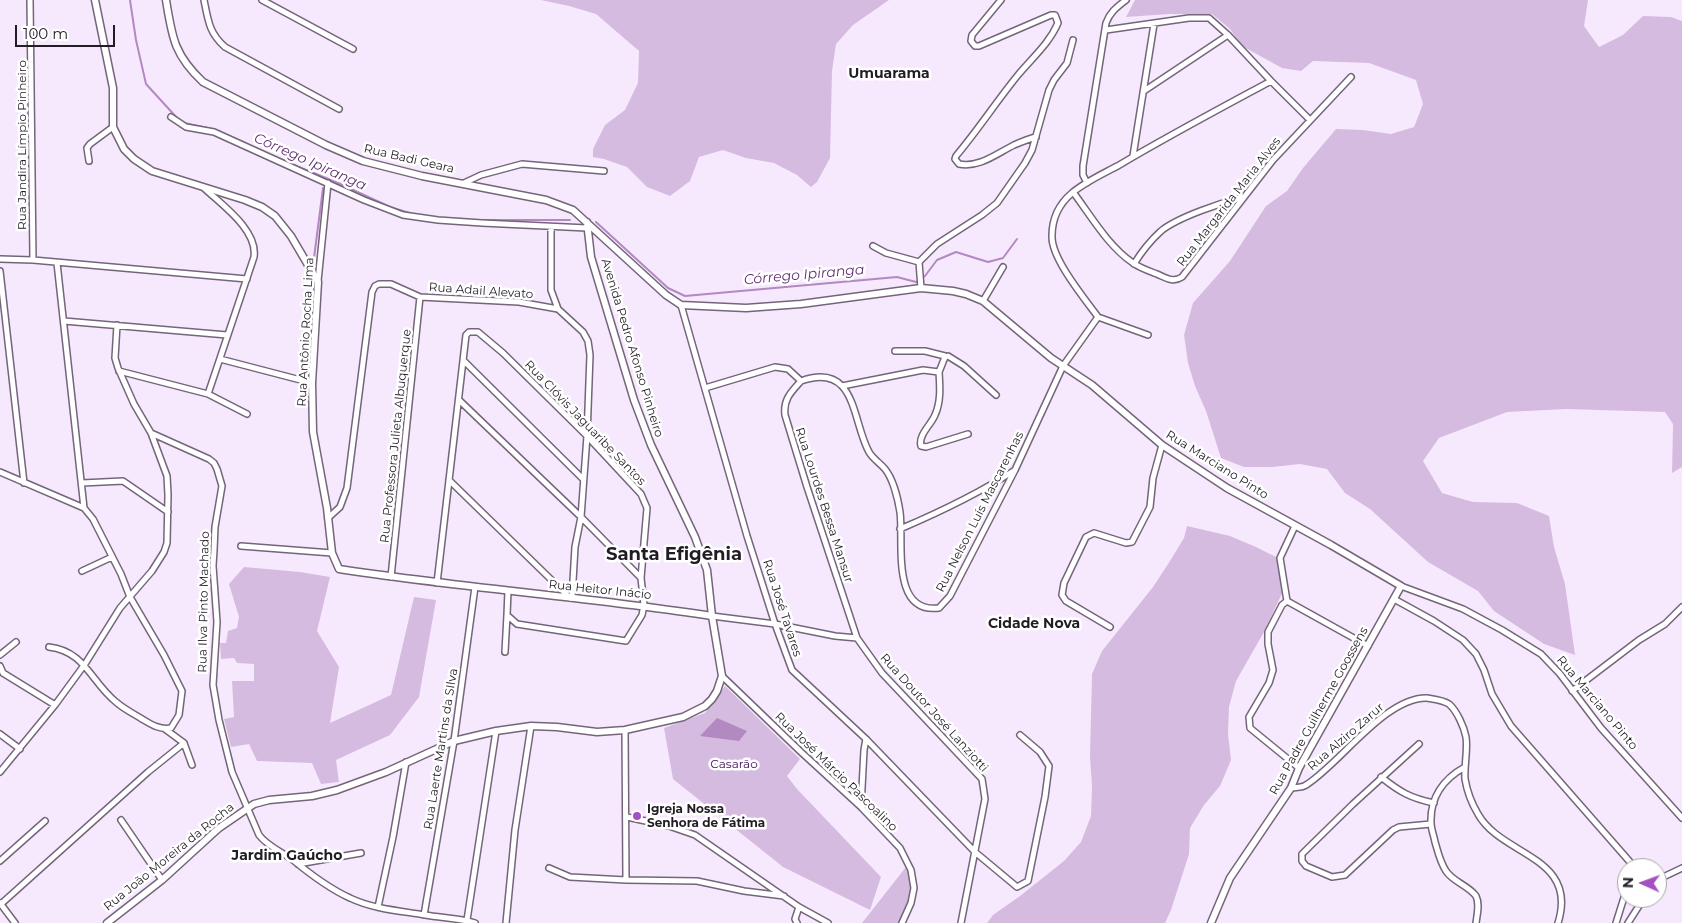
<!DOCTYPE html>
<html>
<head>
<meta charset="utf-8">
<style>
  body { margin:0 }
  #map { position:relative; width:1682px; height:923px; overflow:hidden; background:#f7e9fd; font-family:Montserrat,sans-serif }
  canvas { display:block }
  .north { position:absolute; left:1617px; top:858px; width:50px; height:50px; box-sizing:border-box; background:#fff; border:1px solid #a7a4a8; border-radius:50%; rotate:272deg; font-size:14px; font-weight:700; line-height:20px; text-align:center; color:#221c25 }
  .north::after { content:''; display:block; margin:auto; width:18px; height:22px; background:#a552c1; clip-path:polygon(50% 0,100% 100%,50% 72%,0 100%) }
  .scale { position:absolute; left:15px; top:25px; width:100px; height:22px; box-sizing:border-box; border:2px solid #221c25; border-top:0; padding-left:6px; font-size:15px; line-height:18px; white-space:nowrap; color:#221c25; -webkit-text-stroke:4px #fff; paint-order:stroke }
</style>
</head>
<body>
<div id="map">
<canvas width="1682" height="923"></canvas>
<div class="north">N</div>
<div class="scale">100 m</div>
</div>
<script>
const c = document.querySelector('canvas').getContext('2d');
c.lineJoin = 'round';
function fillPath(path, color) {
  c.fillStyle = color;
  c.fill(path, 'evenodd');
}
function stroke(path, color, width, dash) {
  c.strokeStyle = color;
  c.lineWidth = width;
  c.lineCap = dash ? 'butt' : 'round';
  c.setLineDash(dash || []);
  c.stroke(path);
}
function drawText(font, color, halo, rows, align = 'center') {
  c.font = font + ' Montserrat,sans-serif';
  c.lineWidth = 5;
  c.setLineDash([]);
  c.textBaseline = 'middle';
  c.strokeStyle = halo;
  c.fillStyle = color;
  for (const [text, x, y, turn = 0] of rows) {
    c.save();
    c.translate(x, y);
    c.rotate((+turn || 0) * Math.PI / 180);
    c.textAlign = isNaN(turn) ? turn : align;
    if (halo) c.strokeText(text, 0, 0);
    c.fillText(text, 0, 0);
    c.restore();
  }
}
fillPath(new Path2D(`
  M541,0H889L853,25L836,44L832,71L830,158L817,182L811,187L797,175L774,163L746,158L723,150L699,157L690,181L670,196L647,187L627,167L604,159L593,157V149L605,125L625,110L638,83L639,51L596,14L569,6Z
  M1135,0H1588L1584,26L1599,47L1623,35L1643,16L1671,17L1682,21V467L1672,473L1673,424L1665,412L1566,409L1507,412L1439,438L1423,461L1442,493L1473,502L1517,503L1549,516L1554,547L1565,584L1575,655L1544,644L1494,611L1478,591L1428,562L1370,509L1345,493L1327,469L1300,464L1272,467H1244L1221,458L1206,411L1195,386L1188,363L1184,335L1193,303L1230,261L1266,206L1287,191L1303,168L1336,129L1363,130L1391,134L1414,127L1423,104L1416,80L1369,63L1313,61L1301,71L1282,68L1242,46L1230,29L1212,14H1169L1126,17Z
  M1187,526L1230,536L1256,547L1282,560L1285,587L1264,632L1236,681L1229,707L1228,734L1231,760L1220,786L1204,805L1190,828L1189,854L1171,910L1165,923H987L993,915L1020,896L1064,861L1081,842L1091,816L1092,786L1090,757L1092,674L1102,651L1153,587L1170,561L1184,538Z
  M244,567L300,572L330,577L317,631L339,667L330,723L391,695L414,597L436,600L419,697L390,735L336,760L339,782L321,784L312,763L257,761L249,744L231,747L224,719L234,717L232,681H254V664L237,663L234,658L221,659L220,643H226L228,631L237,628L239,617L229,584Z
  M725,686L800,759L787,776L797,789L881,877L870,910L783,867L673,779L664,728L705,713Z
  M906,867C908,873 911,881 911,888C911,899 906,915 898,923H862Z`), '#d6bbe0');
fillPath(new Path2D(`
  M717,718L747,731L739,741L700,736Z`), '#b289c1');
stroke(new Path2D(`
  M130,0L136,40L146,84L178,119
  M184,123L213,129
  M227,135L245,143
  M286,162L336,182L390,207L413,214
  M467,220H570
  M596,222L668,288L685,296L897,277L916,282L925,276L937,260L956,252L988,262L1003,258L1017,239
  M314,258L323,188`), '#b289c1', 2);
const minor = new Path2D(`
  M30,0L33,260
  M204,0C208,20 209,33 225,47L339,109
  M262,0L353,49
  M1001,0L972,35L971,41L975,46H979L1051,15H1055L1058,23C1049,44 1032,58 1018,75C996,102 978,130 956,156L955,159L959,164C979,168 996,154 1014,145C1021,142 1028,139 1036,137
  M1106,30L1189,18H1209L1228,35L1271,81L1310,120
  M1144,91L1228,35
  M171,117L186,127L214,132L364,200L403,215L438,220L482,223L587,228
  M1133,156L1154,24
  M89,161L87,148L90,144L113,127
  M464,183L481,175L522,164L604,171
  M1087,183L1083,175V166L1106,23C1110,12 1117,7 1126,0
  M204,188C222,205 258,230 254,257L208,394
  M1073,192C1091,216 1108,246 1133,263C1140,268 1149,271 1157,274C1166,278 1173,283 1182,277L1273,160L1351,77
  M551,227V290L558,309
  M873,246L886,253L919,262
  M0,259L33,260L247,279
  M57,263L84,508
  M1134,264C1142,251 1150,241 1161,231C1178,217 1221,203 1243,197
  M0,271L24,483
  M318,281L328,183
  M921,288L919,262L937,244L982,215L997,203L1025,163L1032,150L1049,90L1054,80L1067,63L1073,40
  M983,301L1003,267
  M681,305L747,536L775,624L792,670L866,739L975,852L1017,887L1028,881L1045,797L1049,766L1040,752L1020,735
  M1098,317C1084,298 1051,258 1052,236C1052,218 1059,204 1072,193C1086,181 1105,173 1121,164C1170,135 1221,108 1271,81
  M1098,317L1148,335
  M64,321L227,335
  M895,351H925L945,356
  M220,359L312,383
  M464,361L583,479
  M119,371L208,394L247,414
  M939,372L945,357L948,356L964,366L996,395
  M801,381C857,361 852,422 869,452C873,459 880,463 885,469C893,479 898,499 900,512C904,541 890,614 939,608L950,596L1015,470L1063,366L1098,317
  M801,381C792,391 783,399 785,415L807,487L857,638L882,673L982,779L985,799L961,923
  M842,386L923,370L939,372C940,387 941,402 935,415C931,425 918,435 921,446L926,447L968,434
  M705,388L775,367L788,369L801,381
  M459,400L581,517L641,578
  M151,433L209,459L214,463L217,469L222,486L215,527L214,550L213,566L217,622L213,685L219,720L232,772L259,835C267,846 282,852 293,860C310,874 330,889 350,898C373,909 401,911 425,915C442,918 459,918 475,923
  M0,472L84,508L93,519L121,574L130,597L164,655L182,691L179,715L171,728C160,730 152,725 142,719C134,714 124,709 116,702C91,682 85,651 49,647
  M449,480L570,598
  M82,483L123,481L168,512
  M328,518L340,507L347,488L372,292L375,286L379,284H391L420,297L519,302L558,309L583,332L588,341L590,355L587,436L581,517L575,547L572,598
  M900,529C940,512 978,494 1015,470
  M241,546L332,553
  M82,571L112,557
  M391,577L420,297
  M437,583L466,335L469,332H478L503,353L587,436L641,494L647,508L641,578L644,605L642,615L626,641L517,624L507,615L508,591
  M1401,586L1463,609L1502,630L1541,654L1560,674L1601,728L1682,818
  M1394,599L1434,621L1463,640L1476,654L1484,670L1492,694L1511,726L1630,862L1632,868
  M1287,601L1282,605L1268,632V644L1273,670L1269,683L1249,717L1250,728L1299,768
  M1287,601L1368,646
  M1287,601L1280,558L1295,526
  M712,616L775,624L835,636L857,638
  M1110,627L1066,601L1062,595L1064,583L1086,537L1094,533L1126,543L1132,542L1150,507L1153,478L1162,445
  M505,652L507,615
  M0,655L16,642
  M0,666L3,673L55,705
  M722,676L801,752L861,807L900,848L911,870L914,888L911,903L902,923
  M1572,691L1639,640L1665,624L1682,607
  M165,729L184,743
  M625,730L626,880
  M0,734L20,749
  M184,743L192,765
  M1419,744L1353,804L1302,854V861L1306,866L1332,877L1345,875L1393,830L1399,827L1431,824
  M1465,767C1443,779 1430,798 1431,823C1431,829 1434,836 1435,842C1438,852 1440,862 1446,871C1453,882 1468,885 1476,896C1480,904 1477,915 1476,923
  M0,772L55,705L85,664L120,608L152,571L164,552L167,543L168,495L167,476L151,433L134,404L118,368L115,358L117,325
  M1381,777C1400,792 1410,798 1434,803
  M1291,788C1296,787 1302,788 1306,785C1340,764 1385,697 1427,698C1433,699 1443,700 1449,704C1457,711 1464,727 1466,737C1468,751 1464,765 1465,779C1467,791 1472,804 1478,814C1501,856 1579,856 1558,923
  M861,807L864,750L866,739
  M627,817L669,826L695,835L799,907L828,923
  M121,820L162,880
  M0,861L45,821
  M298,864L361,853
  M549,868L570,877L626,880L697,881L744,891L784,896
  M1657,880L1682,868
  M0,903L15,923
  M1,904L148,772L184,743
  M378,907L393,837L406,762
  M424,915L454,741L475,587
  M467,920L496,731
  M506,923L515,830L531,726
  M797,923L795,919L799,907
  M1616,923L1627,888
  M1628,923L1644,898`);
const tertiary = new Path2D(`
  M95,0L113,88V127L124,149L134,159L152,171L245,200L262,207L275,216L291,236L318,282L312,383L313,432L327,508L332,553L339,569C463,588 588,597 712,616
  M166,0C172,37 174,55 203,82L326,145L363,161L422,176L546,200L573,210L666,295L681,305L746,308L801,304L921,288L953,291L966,294L983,301L1051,358L1092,385L1162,445L1227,488L1331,545L1401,586L1299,768L1291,788L1230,878L1211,923
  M107,923L162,880L219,828L254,804L269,800L312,796L337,790L386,772L454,741L496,731L531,726L557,727L597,732L625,730L683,717L705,706L712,699L717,691L722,676L712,616L707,570L695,537L651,445L634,400L591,257L587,222`);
stroke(minor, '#74657a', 8);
stroke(tertiary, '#74657a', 9);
stroke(minor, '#fff', 5);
stroke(tertiary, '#fff', 6);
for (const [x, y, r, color] of [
  [637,816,5,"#a552c1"]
]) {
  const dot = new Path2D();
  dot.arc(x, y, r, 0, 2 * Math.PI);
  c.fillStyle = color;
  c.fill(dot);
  stroke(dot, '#fff', 2);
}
drawText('12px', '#221c25', '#fff', [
  ["Rua Jandira Límpio Pinheiro",22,145,-90],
  ["Rua Badi Geara",409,159,13],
  ["Rua Margarida Maria Alves",1229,202,-52],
  ["Rua Adail Alevato",481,291,4],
  ["Rua Antônio Rocha Lima",306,332,-87],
  ["Avenida Pedro Afonso Pinheiro",632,348,73],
  ["Rua Clóvis Jaguaribe Santos",585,423,46],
  ["Rua Professora Julieta Albuquerque",396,436,-84],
  ["Rua Marciano Pinto",1217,465,32],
  ["Rua Lourdes Bessa Mansur",824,505,72],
  ["Rua Nelson Luís Mascarenhas",980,512,-63],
  ["Rua Heitor Inácio",600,590,6],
  ["Rua Ilva Pinto Machado",204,602,-89],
  ["Rua José Tavares",782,608,72],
  ["Rua Marciano Pinto",1597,703,50],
  ["Rua Padre Guilherme Goossens",1319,711,-61],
  ["Rua Doutor José Lanziotti",934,713,48],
  ["Rua Alziro Zarur",1346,737,-41],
  ["Rua Laerte Martins da SIlva",441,749,-81],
  ["Rua José Márcio Pascoalino",836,772,44],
  ["Rua João Moreira da Rocha",169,857,-39]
]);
drawText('12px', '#410951', '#fff', [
  ["Casarão",734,764]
]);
drawText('bold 12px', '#221c25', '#fff', [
  ["Igreja Nossa",647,809],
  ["Senhora de Fátima",647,823]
], 'left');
drawText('bold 14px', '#221c25', '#fff', [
  ["Umuarama",889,74],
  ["Cidade Nova",1034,624],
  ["Jardim Gaúcho",287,856]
]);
drawText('italic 14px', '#612d73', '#fff', [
  ["Córrego Ipiranga",310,162,24],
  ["Córrego Ipiranga",804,275,-5]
]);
drawText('bold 18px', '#221c25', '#fff', [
  ["Santa Efigênia",674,555]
]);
</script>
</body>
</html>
